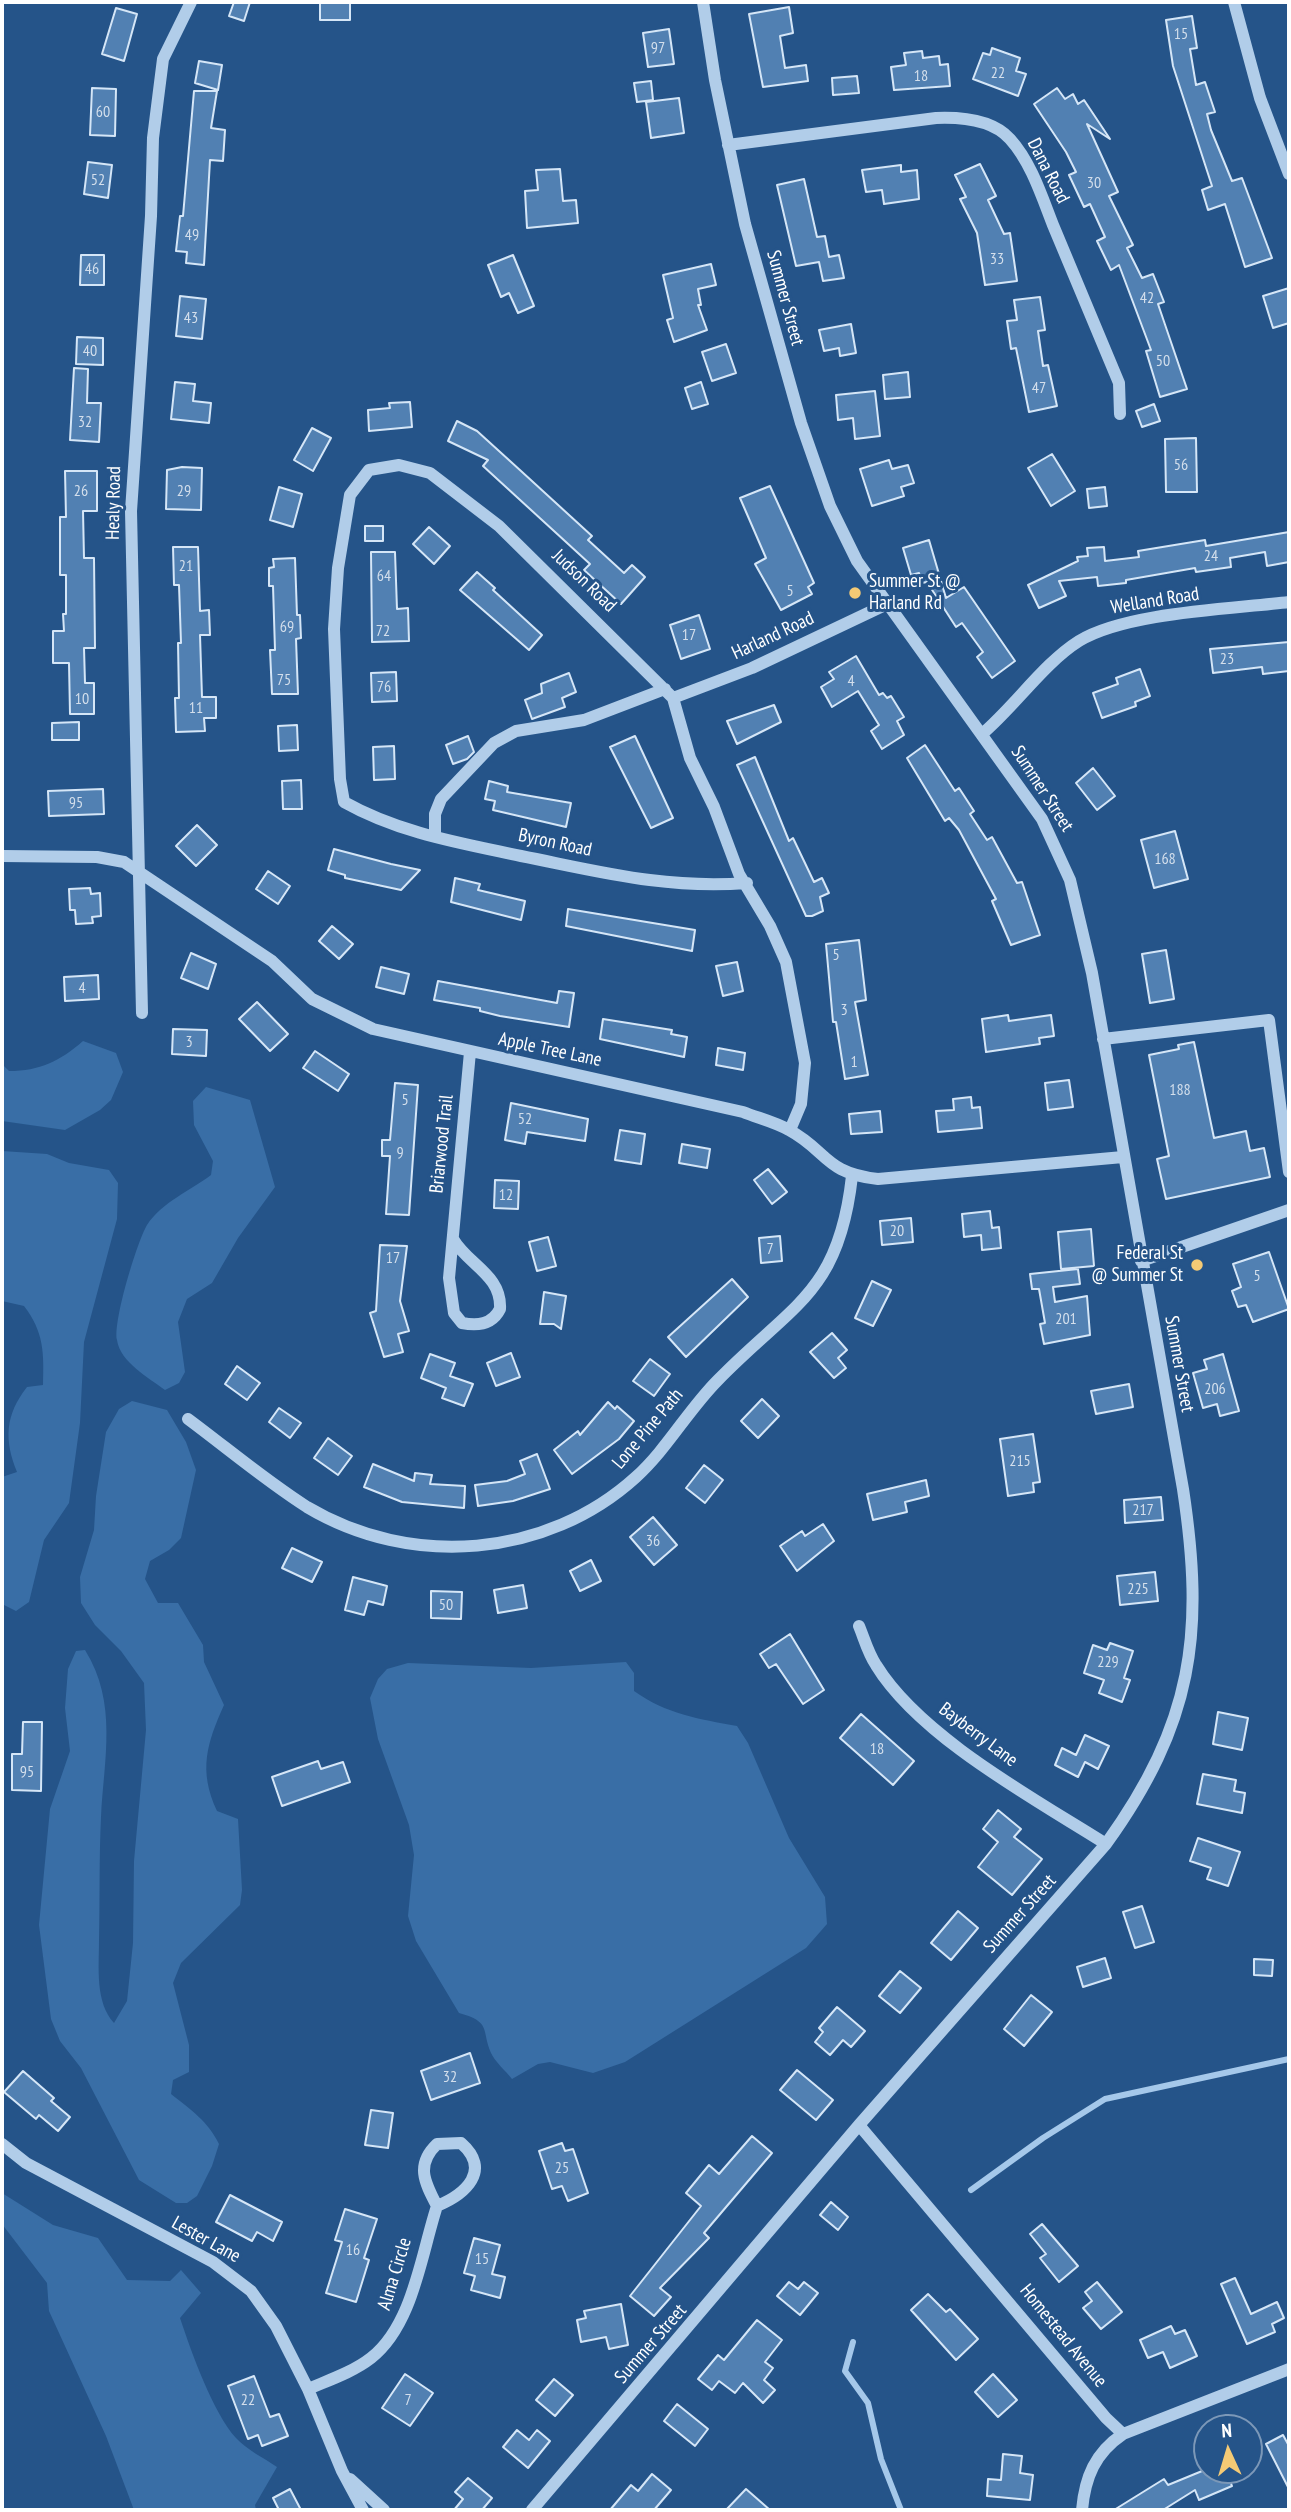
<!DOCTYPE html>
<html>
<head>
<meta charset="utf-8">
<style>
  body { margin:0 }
  #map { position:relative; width:1291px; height:2512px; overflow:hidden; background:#255489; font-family:"PT Sans Narrow",sans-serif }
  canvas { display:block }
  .frame { position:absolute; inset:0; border:4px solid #fff; pointer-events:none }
  .north { position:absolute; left:1193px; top:2414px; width:70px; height:70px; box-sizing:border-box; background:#255489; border:2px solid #7c98b8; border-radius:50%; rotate:356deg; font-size:19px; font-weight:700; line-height:28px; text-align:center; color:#fff }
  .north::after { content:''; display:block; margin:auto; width:24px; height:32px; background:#f4ca75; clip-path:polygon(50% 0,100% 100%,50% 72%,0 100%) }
</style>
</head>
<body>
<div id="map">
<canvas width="1291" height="2512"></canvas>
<div class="frame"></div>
<div class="north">N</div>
</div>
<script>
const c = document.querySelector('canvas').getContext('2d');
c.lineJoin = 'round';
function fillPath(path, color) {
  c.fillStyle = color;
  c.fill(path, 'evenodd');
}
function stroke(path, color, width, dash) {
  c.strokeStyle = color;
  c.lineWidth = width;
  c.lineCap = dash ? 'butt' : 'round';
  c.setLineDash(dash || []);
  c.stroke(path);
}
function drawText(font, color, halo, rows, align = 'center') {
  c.font = font + ' "PT Sans Narrow",sans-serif';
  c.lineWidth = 6;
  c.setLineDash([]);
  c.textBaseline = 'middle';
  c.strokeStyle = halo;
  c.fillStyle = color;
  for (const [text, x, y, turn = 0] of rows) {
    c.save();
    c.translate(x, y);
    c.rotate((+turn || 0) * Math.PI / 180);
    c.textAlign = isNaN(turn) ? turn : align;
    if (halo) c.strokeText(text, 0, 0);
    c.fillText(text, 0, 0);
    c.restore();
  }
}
fillPath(new Path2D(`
  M83,1041L116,1053L123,1072L111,1100L100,1110L65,1130L2,1121V1064L9,1071C40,1071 60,1061 83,1041Z
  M206,1087L250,1100L275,1187L238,1238L212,1283L187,1299L178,1322L185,1372L179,1383L165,1390C149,1378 120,1362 117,1340C113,1321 137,1242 147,1225C162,1202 190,1191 211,1175L213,1161L194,1125L193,1101Z
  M2,1151L47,1154L69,1163L109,1170L118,1183L117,1219L84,1342L80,1423L69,1503L44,1540L29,1602L16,1611L2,1604V1477L17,1472C4,1440 5,1415 27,1387L43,1385C44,1353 44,1332 24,1306L2,1301Z
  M132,1401L167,1410L186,1442L196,1470L181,1538L169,1550L150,1561L145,1579L158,1603H178L203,1645L204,1662L224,1705C207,1743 198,1770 217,1811L238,1819L242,1890L240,1905L181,1963L173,1983L189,2045V2072L173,2080L171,2094C191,2110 208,2121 219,2144L212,2166L197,2196L187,2203H176L139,2180L81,2068L60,2041L51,2019L39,1925L50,1809L70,1751L65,1708L68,1669L76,1651L85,1650C118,1703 104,1759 101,1817C99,1858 100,1900 99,1941C99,1968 95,2002 114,2023L127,2001L133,1943L134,1861L146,1730L144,1683L121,1651L95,1625L81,1603L80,1577L94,1530L96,1496L106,1432L119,1409Z
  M626,1662L634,1673V1691C666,1714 699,1719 737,1726L748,1743L789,1838L825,1897L827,1924L806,1948L625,2062L593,2073L550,2062L538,2064L512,2079C506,2071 495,2062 491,2053C481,2030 492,2022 459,2013L416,1941L408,1916L414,1855L409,1825L378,1739L370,1698L378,1679L387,1669L408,1663L531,1668Z
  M2,2193L53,2225L98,2238L127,2280L170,2281L181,2270L201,2293L180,2318C191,2351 213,2413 236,2438C247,2450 264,2458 277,2467L255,2505L256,2510H134L106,2436L49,2311L47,2283L2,2224Z`), '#396ea6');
stroke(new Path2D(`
  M971,2190L1043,2138L1105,2099L1289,2059
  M853,2342L845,2371L868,2403L881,2459L901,2510`), '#a5c8ea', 6);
const building = new Path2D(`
  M234,2H250L244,21L229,16Z
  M320,2H350V20H320Z
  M789,7L793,33L780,36L785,68L806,65L808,81L763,87L749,14Z
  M116,8L137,14L124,61L102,54Z
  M1192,16L1197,48L1190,49L1196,85L1205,82L1215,112L1207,114L1211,130L1232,181L1242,178L1272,258L1245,267L1225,204L1208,210L1202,190L1212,186L1173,66L1166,20Z
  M669,29L674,64L648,67L643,33Z
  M992,48L1020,58L1016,71L1026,74L1018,96L973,79L983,53L990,55Z
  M922,51L923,58L939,56L940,65L948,64L950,86L894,90L891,67L906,65L904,53Z
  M199,61L222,65L218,90L195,83Z
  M857,76L859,93L833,95L832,78Z
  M651,81L653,100L637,102L634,83Z
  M92,88L116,89L115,136L90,135Z
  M1057,88L1065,99L1073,94L1078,104L1084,100L1110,139L1087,124L1118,192L1109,196L1133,245L1127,248L1142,278L1153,274L1164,302L1158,304L1187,389L1160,397L1146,351L1151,350L1119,265L1111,270L1097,241L1105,237L1090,204L1084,207L1069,175L1076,172L1066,152L1034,104Z
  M194,91H217L211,128L225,130L223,161L210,160L204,265L186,263L187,252L176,251L180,216H183Z
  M679,98L684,133L651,138L646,102Z
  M88,162L112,165L108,198L84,194Z
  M980,164L996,196L988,200L1004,234L1010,233L1017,281L985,285L977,233L960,199L966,197L955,175Z
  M901,165V172L917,170L919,199L884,204L882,190L866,192L862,170Z
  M560,169L563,201L576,200L578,223L527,228L525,191L538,190L536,170Z
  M804,179L817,237L825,236L829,257L839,255L844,278L823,281L819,262L796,266L777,185Z
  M81,255H104V285H80Z
  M513,255L534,306L518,313L509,293L501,297L488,265Z
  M711,264L716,285L698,289L701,305H698L707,330L674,342L667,320L673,318L663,275Z
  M1289,288V323L1273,328L1263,296Z
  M180,296L206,299L202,339L176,336Z
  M1040,297L1045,330L1038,331L1043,366L1048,365L1057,406L1029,412L1016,348L1011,349L1007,321L1017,320L1014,300Z
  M851,324L856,353L840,356L839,348L824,351L819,330Z
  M77,337L103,338V365L76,364Z
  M726,344L736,373L712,381L702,352Z
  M74,368L88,369L87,403H101L99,442L70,440Z
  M908,372L910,397L885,399L883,375Z
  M175,382L195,384L193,401L211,403L209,423L171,419Z
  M701,382L708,404L692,409L685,388Z
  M875,391L880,436L855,439L853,418L838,420L836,395Z
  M410,402L412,427L369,431L368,410L390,408L389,403Z
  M1154,404L1160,421L1142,427L1136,411Z
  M457,421L477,431L521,471L592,536L588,540L624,573L632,565L645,577L621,604L584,570L590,564L483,466L488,460L448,441Z
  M312,428L331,438L313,471L294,460Z
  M1196,438L1197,492H1166L1165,439Z
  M1052,454L1075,491L1051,506L1028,468Z
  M889,460L892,469L908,465L914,483L901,487L904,496L872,506L860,469Z
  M182,467L202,468L201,510L166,509L167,470Z
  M65,471H97V511H83L84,558H94L95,648H84L85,683H94V714H70L69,663H53V631H64L63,614H66V575H60V517H66Z
  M770,486L814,583L808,587L812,594L781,610L755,564L766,558L740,498Z
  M279,487L302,494L293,527L270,520Z
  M1105,487L1107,506L1089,508L1087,489Z
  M365,526H383V541H365Z
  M429,527L450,546L434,564L413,544Z
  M1289,532V562L1267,566L1265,552L1230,558L1231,567L1196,572L1195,568L1126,580V583L1098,586L1097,577L1059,581L1066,596L1039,608L1028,585L1078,561L1077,557L1088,556L1087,548L1104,547L1105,561L1139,557L1138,551L1205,540L1206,546Z
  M929,540L946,598L964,587L1015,661L992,678L977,657L983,652L962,623L956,627L927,582L922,583L919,573L911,575L903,548Z
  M173,547H198L200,611L209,610L210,635H200L202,697H216V718H204L205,731L176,732L175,698H179L178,643H181L179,585H174Z
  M371,552H395L397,609L408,608L409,641L372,642Z
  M295,558L297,615H300L301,638L296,639L298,694H272L270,650H275L273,586H269V568L274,567L273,559Z
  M477,572L495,588L493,590L542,635L529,650L460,590Z
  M699,615L710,649L681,659L670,625Z
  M1289,642V671L1263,674L1262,667L1213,673L1210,649Z
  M856,656L879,695L883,693L887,698L891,696L904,717L897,721L904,735L882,749L871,731L879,725L858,691L832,707L821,687L834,679L829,672Z
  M1140,669L1150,696L1135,702L1136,706L1102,718L1093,693L1118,684L1116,678Z
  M396,672L397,701L372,702L371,673Z
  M569,673L576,692L562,698L565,707L532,719L525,700L542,693L541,684Z
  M774,705L781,722L737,744L727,721Z
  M79,722V740H52V723Z
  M297,725L298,750L279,751L278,726Z
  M468,736L474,752L467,759L453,764L446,745Z
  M635,736L673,818L651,828L610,747Z
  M925,745L955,791L959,788L974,811L970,814L987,840L992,837L1017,883L1022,882L1040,935L1011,945L992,901L996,899L959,830L949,818L945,821L907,758Z
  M394,746L395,779L374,780L373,747Z
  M755,757L789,841L793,838L814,882L822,878L829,893L820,897L823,911L812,916H806L737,765Z
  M1093,768L1115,796L1097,810L1076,783Z
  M301,780L302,809H283L282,781Z
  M489,781L508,786L507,792L571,803L566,827L493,810L495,801L485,799Z
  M103,789L104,814L49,816L48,791Z
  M197,825L217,845L196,866L176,846Z
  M1175,831L1188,879L1154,888L1141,840Z
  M334,849L391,864L420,870L401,890L345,878V875L328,870Z
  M268,871L290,886L278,904L256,889Z
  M455,878L480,884L478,890L525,901L521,920L451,902Z
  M90,888L91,894L100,893L101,916L92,917L93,923L76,924L75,910H70L69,889Z
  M568,909L695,930L692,951L566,926Z
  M332,926L353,944L339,959L319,941Z
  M859,940L866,1000L855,1002L868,1075L845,1079L836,1022H833L826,944Z
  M1166,950L1174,999L1150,1003L1142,954Z
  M191,953L216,964L208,989L181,978Z
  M737,962L743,991L723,996L716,966Z
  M381,967L409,974L404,994L376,987Z
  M98,975L99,999L65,1001L64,977Z
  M438,981L557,1003L559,991L574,993L569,1027L500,1016L480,1011V1008L434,1000Z
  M257,1002L288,1034L270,1051L239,1019Z
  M1008,1015L1009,1021L1051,1015L1054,1036L1039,1038L1040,1044L986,1052L982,1019Z
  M603,1019L672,1030L671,1034L687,1037L684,1057L600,1039Z
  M173,1029L207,1030L206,1056L172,1054Z
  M1194,1042L1214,1138L1246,1131L1250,1151L1264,1148L1270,1177L1166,1199L1157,1159L1169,1156L1149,1055L1179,1049L1178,1045Z
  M718,1048L745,1053L743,1070L716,1065Z
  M315,1051L349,1074L338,1091L303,1068Z
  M1069,1080L1073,1107L1048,1110L1045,1083Z
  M395,1083L418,1085L409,1215L386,1214L390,1156H382V1140H390Z
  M971,1097L972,1108L980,1107L982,1128L938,1132L936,1111L954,1110L953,1099Z
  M511,1103L588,1119L585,1141L527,1132L525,1144L505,1140Z
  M880,1111L882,1132L851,1134L849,1114Z
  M620,1130L645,1134L641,1164L615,1160Z
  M682,1144L710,1149L707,1168L679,1163Z
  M768,1169L787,1192L772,1204L754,1180Z
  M495,1180L519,1181L518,1209L494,1208Z
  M990,1211L992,1228L999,1227L1001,1248L982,1250L981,1235L964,1237L962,1214Z
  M911,1218L913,1242L882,1245L880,1221Z
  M1091,1229L1094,1266L1061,1269L1058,1232Z
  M780,1236L782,1261L761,1263L759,1238Z
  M548,1237L556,1266L537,1271L529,1242Z
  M380,1245L407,1246L400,1301L409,1331L398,1334L403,1352L384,1357L370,1313L376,1311Z
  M1269,1252L1289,1309L1253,1322L1246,1305L1238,1307L1232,1291L1241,1287L1233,1264Z
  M1078,1269L1080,1284L1053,1287L1055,1302L1087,1296L1090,1335L1044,1344L1040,1324L1045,1323L1039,1289H1032L1030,1274Z
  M732,1279L748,1297L686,1357L668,1337Z
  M872,1281L891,1290L873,1326L855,1318Z
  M544,1292L566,1296L561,1329L554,1324H540Z
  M832,1333L847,1350L838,1358L846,1368L834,1378L810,1352Z
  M511,1353L520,1377L496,1386L487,1363Z
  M430,1354L455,1363L450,1376L473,1384L464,1406L442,1398L446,1388L421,1378Z
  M1223,1354L1239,1411L1220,1416L1217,1404L1203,1408L1193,1373L1207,1369L1204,1360Z
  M650,1359L670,1374L654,1396L633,1381Z
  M237,1366L260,1383L247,1400L225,1384Z
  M1129,1384L1133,1407L1096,1414L1091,1391Z
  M762,1399L779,1416L758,1438L741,1421Z
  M608,1402L615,1409L617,1406L634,1421L619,1439L572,1474L554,1450L578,1431L580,1435Z
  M279,1408L301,1423L290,1438L269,1422Z
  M1033,1434L1040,1482L1033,1483L1034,1492L1008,1496L1000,1439Z
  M328,1438L352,1456L338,1475L314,1458Z
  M537,1454L550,1489L513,1501L478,1506L475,1485L507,1481L525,1474L520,1461Z
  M373,1464L414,1481L415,1473L432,1475L430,1484L465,1486L464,1508L402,1502L364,1487Z
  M704,1465L723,1480L705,1503L686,1488Z
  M926,1480L929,1496L905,1502L907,1512L873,1520L867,1494Z
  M1161,1497L1163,1520L1125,1523L1124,1500Z
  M653,1517L677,1545L654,1565L630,1537Z
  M823,1524L834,1541L797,1571L780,1546L802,1531L805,1536Z
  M292,1548L322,1562L312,1582L282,1568Z
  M591,1560L601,1581L580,1591L570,1571Z
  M1155,1572L1158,1601L1120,1605L1117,1576Z
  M353,1577L387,1586L383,1605L368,1601L364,1615L345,1610Z
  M523,1585L527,1608L498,1613L494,1590Z
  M431,1591L462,1592L461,1619L431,1618Z
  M790,1634L824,1690L803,1704L776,1664L769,1668L760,1654Z
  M1110,1643L1133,1651L1124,1678L1130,1680L1122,1702L1099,1693L1104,1680L1084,1673L1093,1645L1107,1650Z
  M1218,1712L1248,1718L1242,1750L1213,1744Z
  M861,1714L914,1761L893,1785L840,1738Z
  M23,1722H42L41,1791L12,1790V1754H22Z
  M1085,1735L1109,1746L1098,1769L1085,1762L1078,1777L1055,1765L1062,1748L1076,1755Z
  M318,1761L321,1769L343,1762L350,1782L282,1806L272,1777Z
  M1203,1774L1236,1780L1234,1791L1245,1793L1242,1813L1197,1804Z
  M998,1810L1021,1829L1014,1837L1042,1859L1012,1895L978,1867L998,1842L983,1829Z
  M1198,1838L1240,1852L1228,1886L1207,1879L1211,1868L1190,1861Z
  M1142,1906L1154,1942L1135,1948L1123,1912Z
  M958,1911L978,1928L951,1960L931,1943Z
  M1105,1958L1111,1978L1083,1987L1077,1967Z
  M1254,1959L1273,1960L1272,1976L1254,1975Z
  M900,1971L921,1988L900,2013L879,1996Z
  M1031,1995L1052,2012L1024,2046L1004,2029Z
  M837,2007L865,2031L851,2047L843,2040L830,2055L815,2042L823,2032L819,2028Z
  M470,2053L480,2083L431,2100L421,2071Z
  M797,2070L833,2100L816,2120L780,2090Z
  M23,2071L54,2098L51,2101L70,2117L58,2131L39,2115L36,2119L4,2092Z
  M371,2110L393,2113L388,2148L365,2145Z
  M752,2136L772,2153L704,2233L709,2238L660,2288L671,2297L654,2316L630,2296L701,2206L686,2193L709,2165L719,2174Z
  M562,2143L565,2151L573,2149L588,2193L568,2201L562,2186L552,2189L539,2151Z
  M230,2195L282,2222L273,2241L257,2232L252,2241L216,2222Z
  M831,2202L848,2217L838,2230L820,2215Z
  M345,2209L377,2219L364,2258L369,2260L356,2302L326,2293L342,2242L335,2240Z
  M1042,2224L1078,2266L1059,2282L1040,2258L1046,2254L1030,2234Z
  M474,2238L500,2245L492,2274L505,2277L500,2298L471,2290L475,2276L464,2273Z
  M1235,2278L1251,2314L1277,2302L1284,2318L1272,2324L1275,2332L1247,2344L1221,2284Z
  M789,2282L798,2289L804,2282L818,2293L800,2315L777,2296Z
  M1097,2282L1122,2312L1101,2329L1083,2308L1092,2301L1085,2292Z
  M928,2294L946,2312L950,2309L978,2339L956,2360L911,2310Z
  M621,2304L628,2345L609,2349L606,2337L581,2342L577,2320L586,2318L584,2311Z
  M757,2320L782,2340L765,2362L773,2368L764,2380L775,2390L763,2403L743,2383L735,2393L719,2381L712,2390L698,2379L718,2355L724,2360Z
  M1171,2326L1175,2334L1185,2330L1197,2356L1170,2368L1163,2352L1148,2358L1140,2340Z
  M405,2374L433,2393L410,2426L382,2408Z
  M993,2374L1017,2400L998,2417L975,2392Z
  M254,2376L270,2417L279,2414L288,2436L262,2446L258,2435L248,2439L228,2386Z
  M554,2379L573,2395L555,2416L536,2400Z
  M677,2404L708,2429L695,2446L664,2421Z
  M517,2430L529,2440L537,2430L550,2441L528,2468L503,2447Z
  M1283,2435L1289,2446V2489L1266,2444Z
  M1003,2454L1022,2456L1020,2473L1033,2475L1030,2500L987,2496L988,2479L1001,2480Z
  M1207,2469L1226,2470L1232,2486L1199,2500L1195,2490L1163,2510H1114L1164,2479L1168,2485Z
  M652,2474L671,2490L654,2510H610L631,2485L638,2491Z
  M468,2478L492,2498L482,2510H454L463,2499L455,2492Z
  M290,2489L301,2510H279L273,2498Z
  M746,2489L770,2510H726Z`);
fillPath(building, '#5180b2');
stroke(building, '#d5e6f7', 2);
stroke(new Path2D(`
  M1234,2L1260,98L1289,174
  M728,145L936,118C961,117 992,119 1010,139C1031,162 1042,197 1053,225C1075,278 1097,330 1119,383L1120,414
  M673,698L752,668L887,604
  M982,734C1015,706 1044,663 1079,641C1126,612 1233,609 1289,602
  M435,837V814L441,799L494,743L516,731L584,720L665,689
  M2,856L97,857L124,862L272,961L312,999L373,1029L743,1112C758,1118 775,1122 789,1130C828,1151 824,1173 878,1179L1123,1157
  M747,883C664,889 602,872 521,856C460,843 399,833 344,802L340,779L334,629L338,568L350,495L369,470L399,465L430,473L499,526L673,698L690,758L714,807L739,874L770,926L786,962L805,1063L801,1104L790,1130
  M142,1013L131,511L151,216L153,138L163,59L191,2
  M1103,1039L1269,1020L1289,1172
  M453,1239C468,1265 502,1275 500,1309C492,1325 477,1326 462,1323L454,1313L449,1278L470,1052
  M1141,1261L1289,1210
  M188,1419C227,1448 266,1481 307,1507C411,1569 547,1558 636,1477C667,1449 688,1410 718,1380C792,1304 839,1294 852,1176
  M859,1626C864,1638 868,1653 876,1665C920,1737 1035,1799 1106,1844
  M859,2125L1106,2418L1123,2434L1289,2369
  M2,2144L26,2163L213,2262L251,2291L276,2326L308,2389L342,2471L363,2510
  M308,2389C329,2380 353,2372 371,2358C413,2325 421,2255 437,2206C466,2194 492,2170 461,2143L437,2144C415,2165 425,2183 437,2206
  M350,2479L384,2510
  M532,2510L859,2125L1106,1844C1193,1723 1205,1634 1183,1489L1092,973L1070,880L1042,819L857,561L830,506L801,423L745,224L715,80L703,2
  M1082,2510C1085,2477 1095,2453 1123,2434`), '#b1cde9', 12);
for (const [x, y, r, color] of [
  [855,593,7,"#f4ca75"],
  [1197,1265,7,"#f4ca75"]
]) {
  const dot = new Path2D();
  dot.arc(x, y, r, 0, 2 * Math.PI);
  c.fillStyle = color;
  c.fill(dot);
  stroke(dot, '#255489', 2.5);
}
drawText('16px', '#d4dfec', null, [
  ["15",1181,34],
  ["97",658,48],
  ["22",998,73],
  ["18",921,76],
  ["60",103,112],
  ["52",98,180],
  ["30",1094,183],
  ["49",192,235],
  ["33",997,259],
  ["46",92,269],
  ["42",1147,298],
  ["43",191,318],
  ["40",90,351],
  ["50",1163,361],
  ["47",1039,388],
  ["32",85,422],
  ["56",1181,465],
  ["26",81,491],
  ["29",184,491],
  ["24",1211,556],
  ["21",186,566],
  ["64",384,576],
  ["5",790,591],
  ["69",287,627],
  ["72",383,631],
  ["17",689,635],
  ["23",1227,659],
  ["75",284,680],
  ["4",851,681],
  ["76",384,687],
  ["10",82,699],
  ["11",196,708],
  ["95",76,803],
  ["168",1165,859],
  ["5",836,955],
  ["4",82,988],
  ["3",844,1010],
  ["3",189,1042],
  ["1",854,1062],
  ["188",1180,1090],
  ["5",405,1100],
  ["52",525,1119],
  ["9",400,1153],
  ["12",506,1195],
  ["20",897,1231],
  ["7",770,1249],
  ["17",393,1258],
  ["5",1257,1276],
  ["201",1066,1319],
  ["206",1215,1389],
  ["215",1020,1461],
  ["217",1143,1510],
  ["36",653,1541],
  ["225",1138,1589],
  ["50",446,1605],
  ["229",1108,1662],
  ["18",877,1749],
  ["95",27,1772],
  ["32",450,2077],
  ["25",562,2168],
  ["16",353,2250],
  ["15",482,2259],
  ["22",248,2400],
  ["7",408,2400]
]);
drawText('19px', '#fff', '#255489', [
  ["Dana Road",1048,171,63],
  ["Summer Street",785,298,75],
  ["Healy Road",114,503,-89],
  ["Judson Road",584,581,44],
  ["Welland Road",1155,601,-9],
  ["Harland Road",773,636,-25],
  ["Summer Street",1042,789,57],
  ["Byron Road",555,843,12],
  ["Apple Tree Lane",550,1050,12],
  ["Briarwood Trail",442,1144,-84],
  ["Summer Street",1179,1364,80],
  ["Lone Pine Path",648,1429,-50],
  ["Bayberry Lane",978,1735,37],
  ["Summer Street",1020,1914,-48],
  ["Lester Lane",206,2240,29],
  ["Alma Circle",395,2274,-73],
  ["Homestead Avenue",1063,2336,51],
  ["Summer Street",651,2344,-49]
]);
drawText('19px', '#fff', '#255489', [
  ["Summer St @",869,582],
  ["Harland Rd",869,604],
  ["Federal St",1183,1254,"right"],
  ["@ Summer St",1183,1276,"right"]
], 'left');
</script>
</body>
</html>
